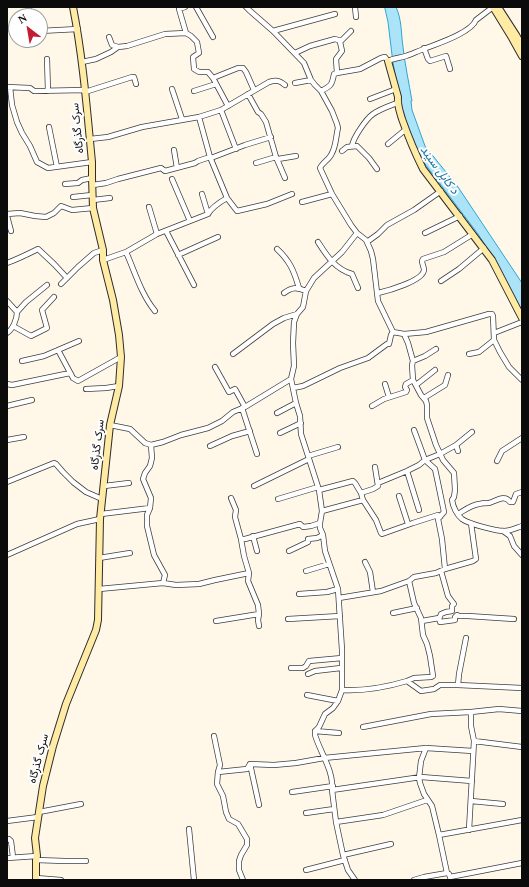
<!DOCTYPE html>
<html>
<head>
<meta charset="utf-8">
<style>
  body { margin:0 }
  #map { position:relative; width:529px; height:887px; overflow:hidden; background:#fff8e9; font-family:Georgia,serif }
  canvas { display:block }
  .frame { position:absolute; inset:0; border:8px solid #0b0b0b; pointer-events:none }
  .north { position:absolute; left:8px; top:8px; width:40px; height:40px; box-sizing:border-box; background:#fff; border:1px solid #9d9d9d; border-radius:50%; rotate:329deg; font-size:11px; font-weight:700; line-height:16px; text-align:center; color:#0b0b0b }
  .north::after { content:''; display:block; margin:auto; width:14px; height:18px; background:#c11d36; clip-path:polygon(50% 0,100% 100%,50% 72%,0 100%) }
</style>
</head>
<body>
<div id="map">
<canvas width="529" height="887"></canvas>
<div class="frame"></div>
<div class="north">N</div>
</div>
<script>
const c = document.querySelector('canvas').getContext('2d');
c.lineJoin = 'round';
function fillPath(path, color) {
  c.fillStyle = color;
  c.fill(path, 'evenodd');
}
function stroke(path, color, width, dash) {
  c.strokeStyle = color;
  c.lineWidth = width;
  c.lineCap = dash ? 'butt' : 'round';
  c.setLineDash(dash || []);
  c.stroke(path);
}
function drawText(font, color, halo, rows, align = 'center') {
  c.font = font + ' Georgia,Vazirmatn,serif';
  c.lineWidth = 4;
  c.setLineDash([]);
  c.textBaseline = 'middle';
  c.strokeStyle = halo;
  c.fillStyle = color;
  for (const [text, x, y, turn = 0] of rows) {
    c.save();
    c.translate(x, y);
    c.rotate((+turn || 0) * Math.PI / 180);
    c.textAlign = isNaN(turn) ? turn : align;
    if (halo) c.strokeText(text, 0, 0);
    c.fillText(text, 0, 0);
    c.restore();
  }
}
const water = new Path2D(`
  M385,7H396C402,20 401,34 403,47C405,65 409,83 412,101H411L412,110L425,146L458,187L522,283V310L514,297L492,256L478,234L428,168L417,153L402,110L393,63L388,22Z`);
fillPath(water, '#abe4f9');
stroke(water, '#2fa3d4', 1);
const street = new Path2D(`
  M185,7L179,9L186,33
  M196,7L213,37
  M246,7L249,10L273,31L304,63L311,80L315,85L321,91L332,111L337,124L338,128C336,136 336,146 332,153C330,159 323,162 320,168L332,194L351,225L357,233L366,240L371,251L373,259L378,301L393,332
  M355,7L356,17
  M28,16L29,7
  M7,28L16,29
  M40,31L78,29
  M273,31L335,14
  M109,37L112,45L118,47
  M424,48L428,59L430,61L446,56L450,69
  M295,53L310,46L335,39L341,41
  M47,59L48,91
  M82,62L96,59L111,52L118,47L127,46L165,34L186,33L191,36L197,42L199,53L193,57L194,69L199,72H208L213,78L228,106
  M337,73L360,69L381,58L385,57L388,61C394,58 400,58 406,56C412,54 418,51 424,49C436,44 471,33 476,20L493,7
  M213,78L238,68H243L246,72L254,90
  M295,83L311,80
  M7,87L30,88L34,91L85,90
  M10,87L12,105L17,122L22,133L30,146L37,162L48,168L92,162
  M172,89L182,119
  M194,91L216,84
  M321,91C331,86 332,85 334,74L337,73L336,59L342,51L340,42L351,31
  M85,92L132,77H134L136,84
  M248,94L258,112L261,114L266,122L276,157L285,178
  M370,99L396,89
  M221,110L236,149
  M49,127L57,167
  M90,139L108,137L142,127L199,117L221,110L269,82C276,80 279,80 285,85
  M388,144L405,130
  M352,146C353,138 366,119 373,114C380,109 389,106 397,103
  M174,150L177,168
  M342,151L347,147L357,146L369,158L377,169
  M211,158L245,145L271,137
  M278,159L296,156
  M256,163L276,157
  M172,179L190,221
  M65,184L78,183L82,180L92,178
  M93,185L106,183L118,179L161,168L165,171L195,163L198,161L210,157
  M202,194L208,214
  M73,197L92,195
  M227,198L237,211L267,204L292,194
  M93,200L110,198
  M302,202L332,194
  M149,207L157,234
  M7,214L20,213L35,216L46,217L54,213L61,206L72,210L93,208
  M7,216L11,231
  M166,231L194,285
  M425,233L460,216
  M318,242C327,256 335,269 352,274L358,288
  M367,242L378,234L387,225L414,210L441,191
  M277,249C290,261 294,271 299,288
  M126,252C135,272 141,294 155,311
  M178,255L218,237
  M103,260L126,252L157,234L208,214C212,207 220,202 227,198L210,157L199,117
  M7,263C18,259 28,254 38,249L54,264L67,278
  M441,281L459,269L484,248
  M61,284L78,267L94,253L103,250
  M284,293C292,287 297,287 306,291
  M378,293C387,291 423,281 424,270C424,267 422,264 422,261L423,259L444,252L473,234
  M7,301L17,312
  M13,326L31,336L47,328L42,310L54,297
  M393,332L404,334L408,343L413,361L412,365L413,380L421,395L426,401L427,405V418L436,445L443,460L454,473L455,490L454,497L452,500C453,507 457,515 462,519C469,524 496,531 504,531C510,531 516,528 522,526
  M7,333C13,329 17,319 17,312L26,302L47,285
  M494,333L522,322
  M404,334L426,332L489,314H492L493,316L494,340L479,352L469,354
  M494,340L500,352L509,367L522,380
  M58,350L73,378L78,381L121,357
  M233,354L273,324L284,318L297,314
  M22,361L44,356L79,341
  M413,361L425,356L436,349
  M215,367L229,392L235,389L245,407
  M7,384L12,385L70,373
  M385,384L389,397
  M416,385L435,370
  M293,388L303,386L340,368L368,358L387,344H389L391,335L393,332
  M86,389L106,388L119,386
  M424,398L445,385L448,375
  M7,406L32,400
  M372,406L384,399L406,392L407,390L405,387L406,384L413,380
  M242,408L257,454
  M277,413L296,403
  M110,425L130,429L145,443L151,445L163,442L181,435L208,428L222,421L233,412L245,407L291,379
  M414,430L425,460L435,469L438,483L444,512L438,519L442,539L445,569
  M280,433L301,423
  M7,440L24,437
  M151,445L152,458L150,466L145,473L143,479L151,498L150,508L147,515V526L154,555L165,575L163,583
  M456,445L458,451
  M210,446L232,436L250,431
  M308,456L338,447
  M497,461L502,451L522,438
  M407,471L419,510
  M7,482L54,463L56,464L63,472L73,482L86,492L102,499
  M378,483L407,471L419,465L425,460L440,454L456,445L472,432
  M104,486L129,483
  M254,486L309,459
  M319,490L353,481L355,483L361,493L363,500L376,520L381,533L382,534L413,523L438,515L440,517
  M361,493L373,489L378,486L375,467
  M399,496L408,524
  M231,498L236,510L235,517L241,539H245L300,524L303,527L311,526L320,523
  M278,499L318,487
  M322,511L363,500
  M101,514L150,508
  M458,514C465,510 471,505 479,504C482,503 486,503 489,503C496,501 505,494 510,502H513L516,494L522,492
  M503,531L510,536L514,546L522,555
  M253,536L257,551
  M241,539L244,556L249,573L248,581L258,605L259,614L258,620L259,626
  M289,551L308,542V539L317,538L323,535
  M7,555L77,524L100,519
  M99,558L130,553
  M365,562L370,572L373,592
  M306,571L329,564
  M99,589L163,583L176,585L199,584L215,580L249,573
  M299,594L327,592L338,589
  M339,598L381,591L409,581L414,577L436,573L445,569L473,561L476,559L471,523
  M393,613L417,608
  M288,619L340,616
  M439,619L441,614L446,612L452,611V606L454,604L448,596L441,571
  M216,621L259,614
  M422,621L439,618L440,622L455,620V617L457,615L459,616H468L514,619
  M291,668H303L306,666L309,661L342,658
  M308,674L315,671L341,668
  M407,681L414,678L431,677L433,676L430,656L427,644L423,635L421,618L414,603L409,581
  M458,685L459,674L466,638
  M342,690C363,691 387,687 407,681L421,691L434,689L440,685H458L522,688
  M307,695L338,701
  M363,727L431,714L471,712L499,709L522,711
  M315,731L339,733
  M214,736L220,765L218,772L217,784L223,796L226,812L229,819L238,824L247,839V845L241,855L239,861V870L243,880
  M474,741L522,747
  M426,748L421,761L419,778L420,783L424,794L432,806L439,835L447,873L449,874L451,880
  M250,764L259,805
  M218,772L247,769L250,764L274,765L296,763L324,758L426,748L473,751
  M332,790L421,777L472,781
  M292,792L333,786
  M471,801L503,804
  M39,812L81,804
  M306,813L334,809
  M7,821L38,817
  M336,822L383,815L427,800
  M189,829L194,880
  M469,830L474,741L471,726V712
  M439,835L522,820
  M7,840L9,839L11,841L13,857
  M343,855L391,844
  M7,858L37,856
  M36,860L65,861H86
  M306,870L345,860
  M450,877L522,863
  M36,878L61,880
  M355,880L348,870L343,855L336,822L332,790C334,771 320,752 315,735V731L319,727L325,714L333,708L338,701L342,690V650L338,589L325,551L323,535L320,528V523L322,511L319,490L301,434L300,416L296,403L291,379L294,366L293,343L294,322L297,314L303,307L306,291L314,278L342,252L357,233
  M414,880L424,877L447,873`);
const secondary = new Path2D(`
  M493,7L512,38L522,56
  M498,7L516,35L522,46
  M388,61L398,97C397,105 400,112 402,119C408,136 415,153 423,169L492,260L522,318
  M36,880V860L37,856L35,838L43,786L53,746L66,704L96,630L98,620L100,519L110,425L119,386L121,357L119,335L113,300L103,260V250L93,208L92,178V162C87,110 83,58 73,7`);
stroke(street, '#3e3e3e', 6);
stroke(secondary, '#2d2d2d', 8);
stroke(street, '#fff', 4.5);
stroke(secondary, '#ffeba4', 6);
drawText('11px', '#0b0b0b', '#fff', [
  ["سرک گذرگاه",79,128,-96],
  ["سرک گذرگاه",99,445,-83],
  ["سرک گذرگاه",40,759,-75]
]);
drawText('italic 12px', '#0f71a2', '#fff', [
  ["د کابل سيند",438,171,54]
]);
</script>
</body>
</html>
